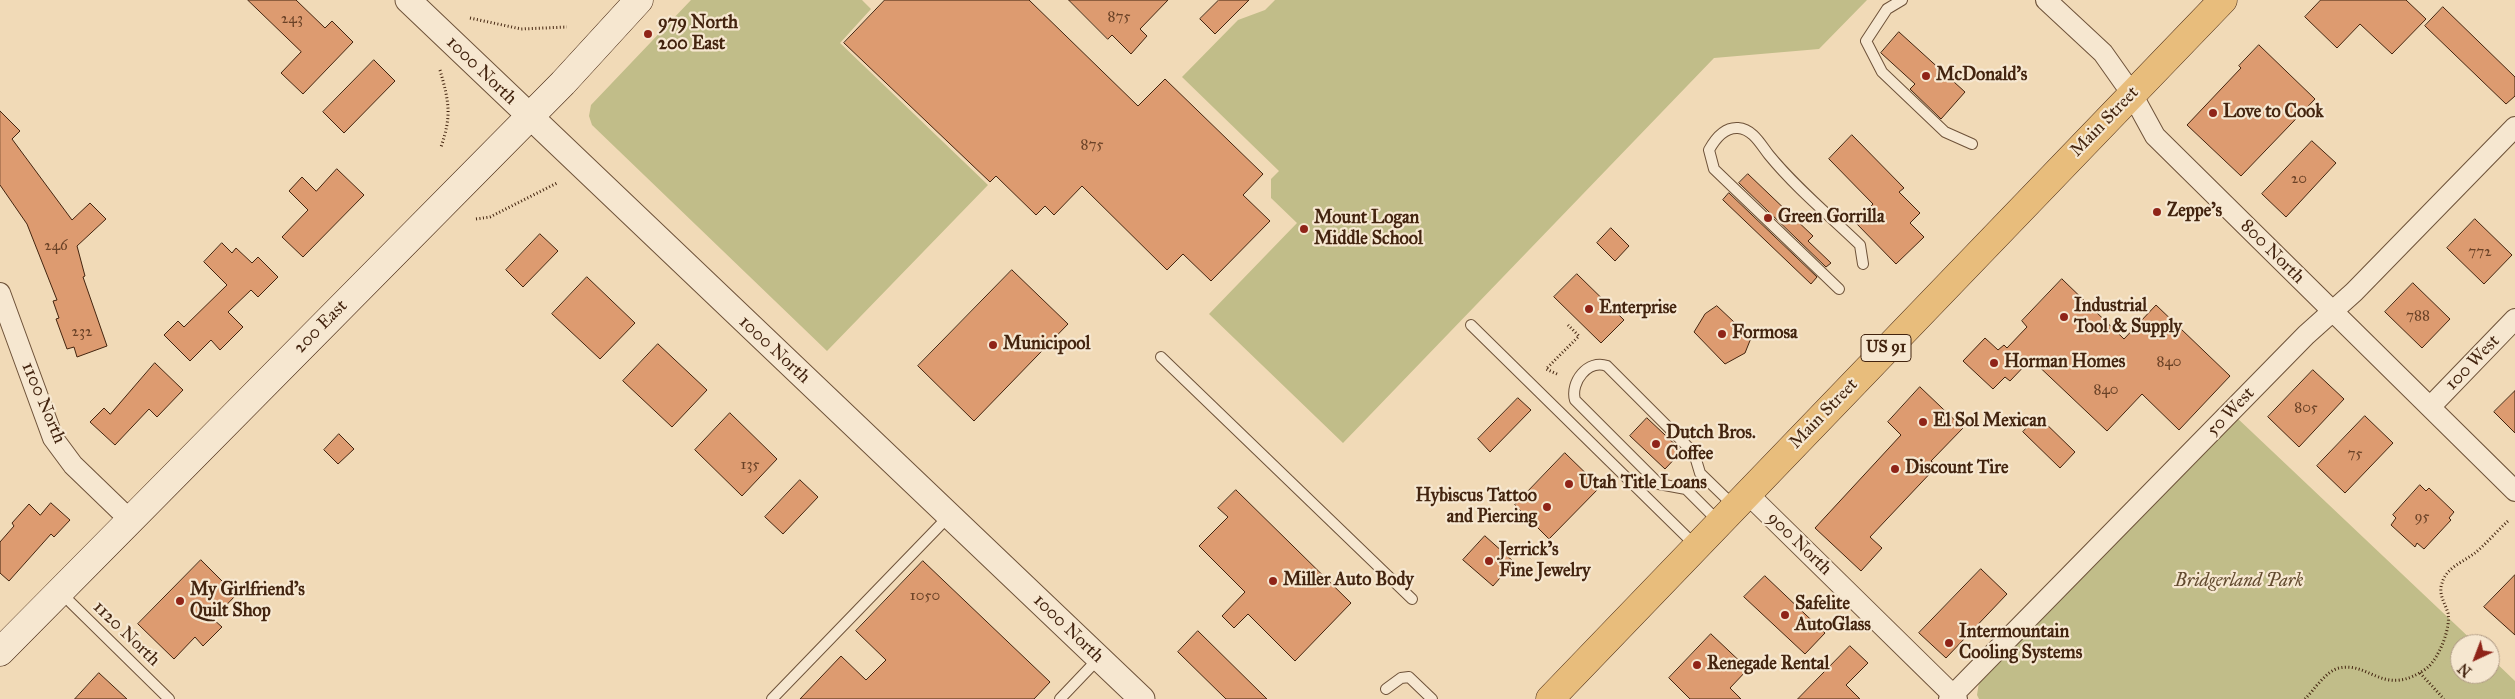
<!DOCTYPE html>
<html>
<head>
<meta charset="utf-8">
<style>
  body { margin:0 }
  #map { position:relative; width:2515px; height:699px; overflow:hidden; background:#f1dab7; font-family:"IM FELL Great Primer",serif }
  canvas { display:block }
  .north { position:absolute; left:2450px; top:634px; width:50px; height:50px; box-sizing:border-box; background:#f6e7d0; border:1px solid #ae9983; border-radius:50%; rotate:223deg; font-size:14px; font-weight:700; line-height:20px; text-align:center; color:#43240f }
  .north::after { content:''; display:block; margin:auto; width:18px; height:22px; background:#8f2418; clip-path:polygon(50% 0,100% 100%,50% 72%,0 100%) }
</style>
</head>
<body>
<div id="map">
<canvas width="2515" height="699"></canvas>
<div class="north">N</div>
</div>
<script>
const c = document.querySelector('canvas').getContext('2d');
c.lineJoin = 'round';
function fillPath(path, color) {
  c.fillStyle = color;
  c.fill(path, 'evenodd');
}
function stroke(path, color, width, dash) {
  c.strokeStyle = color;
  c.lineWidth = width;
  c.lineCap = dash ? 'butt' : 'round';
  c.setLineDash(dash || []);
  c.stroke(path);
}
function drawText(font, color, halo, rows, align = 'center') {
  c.font = font + ' "IM FELL Great Primer",serif';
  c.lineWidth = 4.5;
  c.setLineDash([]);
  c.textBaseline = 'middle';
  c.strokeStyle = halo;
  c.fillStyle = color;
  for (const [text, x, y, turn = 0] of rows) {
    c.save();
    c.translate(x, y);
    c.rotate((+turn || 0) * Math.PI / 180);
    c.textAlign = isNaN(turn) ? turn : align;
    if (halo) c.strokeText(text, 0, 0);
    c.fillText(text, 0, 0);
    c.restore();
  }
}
fillPath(new Path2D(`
  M691,0H862L871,9L840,43L988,185L827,351L592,125L589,116L591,105Z
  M1275,0H1867L1819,49L1714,58L1343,443L1209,314L1297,223L1271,198V179L1279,171L1182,77L1238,20L1265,10Z
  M2235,416L2476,644H2460V674H2490V657L2515,681V699H1979L1977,695L1979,682Z`), '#c1bd89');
const building = new Path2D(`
  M248,0H296L325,28L332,21L353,42L303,94L281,73L301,52Z
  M885,0H1029L1138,106L1165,79L1263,174L1243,195L1270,221L1211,281L1183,254L1167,270L1082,186L1054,215L1045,206L1036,215L996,176L990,182L844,43Z
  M1069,0H1168L1140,29L1147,36L1131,54L1112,35L1108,39Z
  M1219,0H1249L1215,34L1200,19Z
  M2321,0H2406L2426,19L2392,54L2360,24L2337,48L2305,17Z
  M2443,7L2515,77V96L2506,104L2425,26Z
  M1899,32L1965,92L1941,119L1910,89L1915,84L1881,53Z
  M2259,45L2315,99L2241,176L2187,125L2241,68L2239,66Z
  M374,60L395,81L344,133L323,112Z
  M0,111L20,131L12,139L72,220L90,203L106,219L77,246L85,276L83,277L107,346L77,357L74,347L67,349L56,319L59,318L53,301L57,300L27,224L0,185Z
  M1852,135L1904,188L1899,192L1920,213L1910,223L1924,237L1896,264L1855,222L1873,204L1829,159Z
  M2312,141L2336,163L2286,217L2262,194Z
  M337,169L364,195L303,257L282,237L308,210L289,191L302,177L316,191Z
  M1748,174L1813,236L1808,241L1831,263L1826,267L1739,183Z
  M1729,193L1817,277L1811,284L1723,200Z
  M2475,219L2512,255L2484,284L2447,248Z
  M1611,228L1629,246L1615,261L1597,243Z
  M540,234L558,251L523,287L506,270Z
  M222,243L232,253L236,248L252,263L258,257L278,277L258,297L251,290L228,312L243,327L220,350L211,340L190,361L164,335L178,321L184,327L227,285L204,262Z
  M1012,270L1068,324L974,421L918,366Z
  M1577,274L1624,320L1601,343L1554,297Z
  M587,277L635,323L600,359L552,314Z
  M2062,279L2124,339L2156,305L2230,376L2179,430L2142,394L2107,431L2031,359L2010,381L2005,377L1993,389L1963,361L1985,338L1998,350L2004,345L2007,348L2027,327L2022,321Z
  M2413,283L2450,319L2422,348L2385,312Z
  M1717,306L1751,338L1745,353L1725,364L1694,332L1705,314Z
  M658,344L707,390L672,427L623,381Z
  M155,363L183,390L157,417L149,409L115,445L90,422L104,408L110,414Z
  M2313,370L2344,399L2299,447L2268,417Z
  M1920,387L1963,428L1931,461L1937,466L1870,537L1882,548L1861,571L1815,528L1901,435L1888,422Z
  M2515,391V433L2494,412Z
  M1518,398L1531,410L1490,452L1478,439Z
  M730,413L777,459L742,496L695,450Z
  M2038,416L2075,452L2060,468L2023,432Z
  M2365,416L2393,443L2345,493L2317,466Z
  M1647,418L1682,451L1665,469L1630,436Z
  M339,434L354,449L338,464L324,450Z
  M1565,453L1600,487L1549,539L1515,505Z
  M800,480L818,497L783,534L765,517Z
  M2420,485L2426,491L2429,488L2454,512L2449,518L2451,520L2424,549L2417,543L2415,547L2391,525L2396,518L2393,515Z
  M1236,490L1351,603L1295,661L1248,614L1234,628L1222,616L1245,592L1199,546L1228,517L1218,508Z
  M51,503L70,520L54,537L51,534L9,581L0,573V542L14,526L12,523L29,504L40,515Z
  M1485,536L1514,562L1493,586L1463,560Z
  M201,560L236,595L213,619L222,627L203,646L195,637L174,659L138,624Z
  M923,561L1050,682L1034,699H800L841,656L866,680L886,660L856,631Z
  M1981,569L2007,594L1946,658L1919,633Z
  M2515,575V635L2484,607Z
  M1765,576L1825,633L1805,654L1744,597Z
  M1198,631L1267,699H1226L1178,652Z
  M1711,634L1748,669L1730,688L1741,699H1690L1669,678Z
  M1850,646L1868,663L1846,685L1860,699H1798Z
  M99,673L127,699H75Z`);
fillPath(building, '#dd9b70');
stroke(building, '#43240f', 1);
const service = new Path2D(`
  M1902,0L1887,9L1866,41L1882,72L1945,132L1972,144
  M1839,289L1714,169L1709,150C1715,139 1724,127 1738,128C1753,129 1761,145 1769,155C1796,188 1830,216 1860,245L1863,264
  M1471,325L1696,546
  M1161,357L1412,599
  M1719,522L1686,489L1659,484L1575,400C1570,382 1588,359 1607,366L1694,453L1700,473L1734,506
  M60,592L169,699
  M1386,689L1401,678L1409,677L1432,699
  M772,699L949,516
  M1060,699L1099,658`);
const minor = new Path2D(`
  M2046,0L2103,53L2132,94L2155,136L2515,491
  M0,293L53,438L73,465L130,520
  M2430,407L2515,319
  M1748,494L1957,699
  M1949,699L2306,335L2354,292L2515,127`);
const tertiary = new Path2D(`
  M408,0L1142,699`);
const secondary = new Path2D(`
  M0,652L563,83L639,0`);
const primary = new Path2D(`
  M1550,699L2223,0`);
stroke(service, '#6e5239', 12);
stroke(minor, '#6e5239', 22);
stroke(tertiary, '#6e5239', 27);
stroke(secondary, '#43240f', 29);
stroke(primary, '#43240f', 29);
stroke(new Path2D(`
  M470,18L521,29L567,27
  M440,70C449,102 452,115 441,147
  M476,219L490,217L557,183
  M1557,374L1546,369L1579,336L1568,325
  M2420,673L2444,699
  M2305,699C2314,690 2326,671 2339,668C2370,661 2384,699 2427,668C2439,658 2451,628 2448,613C2445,603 2438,594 2442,583C2446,568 2463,562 2475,553C2486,544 2497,531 2508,521`), '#43240f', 3, [1, 2.5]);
stroke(service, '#f6e7d0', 10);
stroke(minor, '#f6e7d0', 20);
stroke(tertiary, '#f6e7d0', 25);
stroke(secondary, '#f6e7d0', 28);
stroke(primary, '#e8bd7c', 28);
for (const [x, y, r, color] of [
  [648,34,5,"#8f2418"],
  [1926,76,5,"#8f2418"],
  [2213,113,5,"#8f2418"],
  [2157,212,5,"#8f2418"],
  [1768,218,5,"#8f2418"],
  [1304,229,5,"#8f2418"],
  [1589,309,5,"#8f2418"],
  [2064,317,5,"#8f2418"],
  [1722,334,5,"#8f2418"],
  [993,345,5,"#8f2418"],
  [1994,363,5,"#8f2418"],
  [1923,422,5,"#8f2418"],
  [1656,444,5,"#8f2418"],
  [1895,469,5,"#8f2418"],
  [1569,484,5,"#8f2418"],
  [1547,507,5,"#8f2418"],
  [1489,561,5,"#8f2418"],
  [1273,581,5,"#8f2418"],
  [180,601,5,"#8f2418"],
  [1785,615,5,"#8f2418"],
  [1949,643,5,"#8f2418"],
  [1697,665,5,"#8f2418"]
]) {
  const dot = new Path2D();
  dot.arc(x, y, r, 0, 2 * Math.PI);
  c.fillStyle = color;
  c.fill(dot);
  stroke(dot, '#f6e7d0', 2);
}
drawText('15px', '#6a4227', null, [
  ["875",1119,17],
  ["243",292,19],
  ["875",1092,145],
  ["20",2299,179],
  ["246",56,246],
  ["772",2480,252],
  ["788",2418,316],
  ["232",82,332],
  ["840",2169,362],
  ["840",2106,390],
  ["805",2306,408],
  ["75",2355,454],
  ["135",750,465],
  ["95",2422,517],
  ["1050",925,596]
]);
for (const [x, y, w] of [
  [1886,348,50]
]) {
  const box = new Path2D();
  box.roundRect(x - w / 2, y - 13.5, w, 27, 4);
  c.fillStyle = '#f6e7d0';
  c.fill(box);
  stroke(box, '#43240f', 1);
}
drawText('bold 16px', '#43240f', null, [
  ["US 91",1886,348]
]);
drawText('bold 18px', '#43240f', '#f6e7d0', [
  ["979 North",658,24],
  ["200 East",658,45],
  ["McDonald's",1936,76],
  ["Love to Cook",2223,113],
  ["Zeppe's",2167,212],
  ["Green Gorrilla",1778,218],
  ["Mount Logan",1314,219],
  ["Middle School",1314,240],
  ["Industrial",2074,307],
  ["Tool & Supply",2074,328],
  ["Enterprise",1599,309],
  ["Formosa",1732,334],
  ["Municipool",1003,345],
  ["Horman Homes",2004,363],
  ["El Sol Mexican",1933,422],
  ["Dutch Bros.",1666,434],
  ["Coffee",1666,455],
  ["Discount Tire",1905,469],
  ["Utah Title Loans",1579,484],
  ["Hybiscus Tattoo",1537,497,"right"],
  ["and Piercing",1537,518,"right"],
  ["Jerrick's",1499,551],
  ["Fine Jewelry",1499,572],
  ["Miller Auto Body",1283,581],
  ["My Girlfriend's",190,591],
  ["Quilt Shop",190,612],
  ["Safelite",1795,605],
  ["AutoGlass",1795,626],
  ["Intermountain",1959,633],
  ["Cooling Systems",1959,654],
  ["Renegade Rental",1707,665]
], 'left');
drawText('18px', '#43240f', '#f6e7d0', [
  ["1000 North",481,71,44],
  ["Main Street",2105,122,-46],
  ["800 North",2272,252,45],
  ["200 East",321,327,-45],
  ["1000 North",774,350,43],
  ["100 West",2473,363,-46],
  ["1100 North",43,403,67],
  ["50 West",2231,412,-46],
  ["Main Street",1824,414,-46],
  ["900 North",1799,544,44],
  ["1000 North",1068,629,44],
  ["1120 North",126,634,44]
]);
drawText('italic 18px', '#624a2e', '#f6e7d0', [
  ["Bridgerland Park",2239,582]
]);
</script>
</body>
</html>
